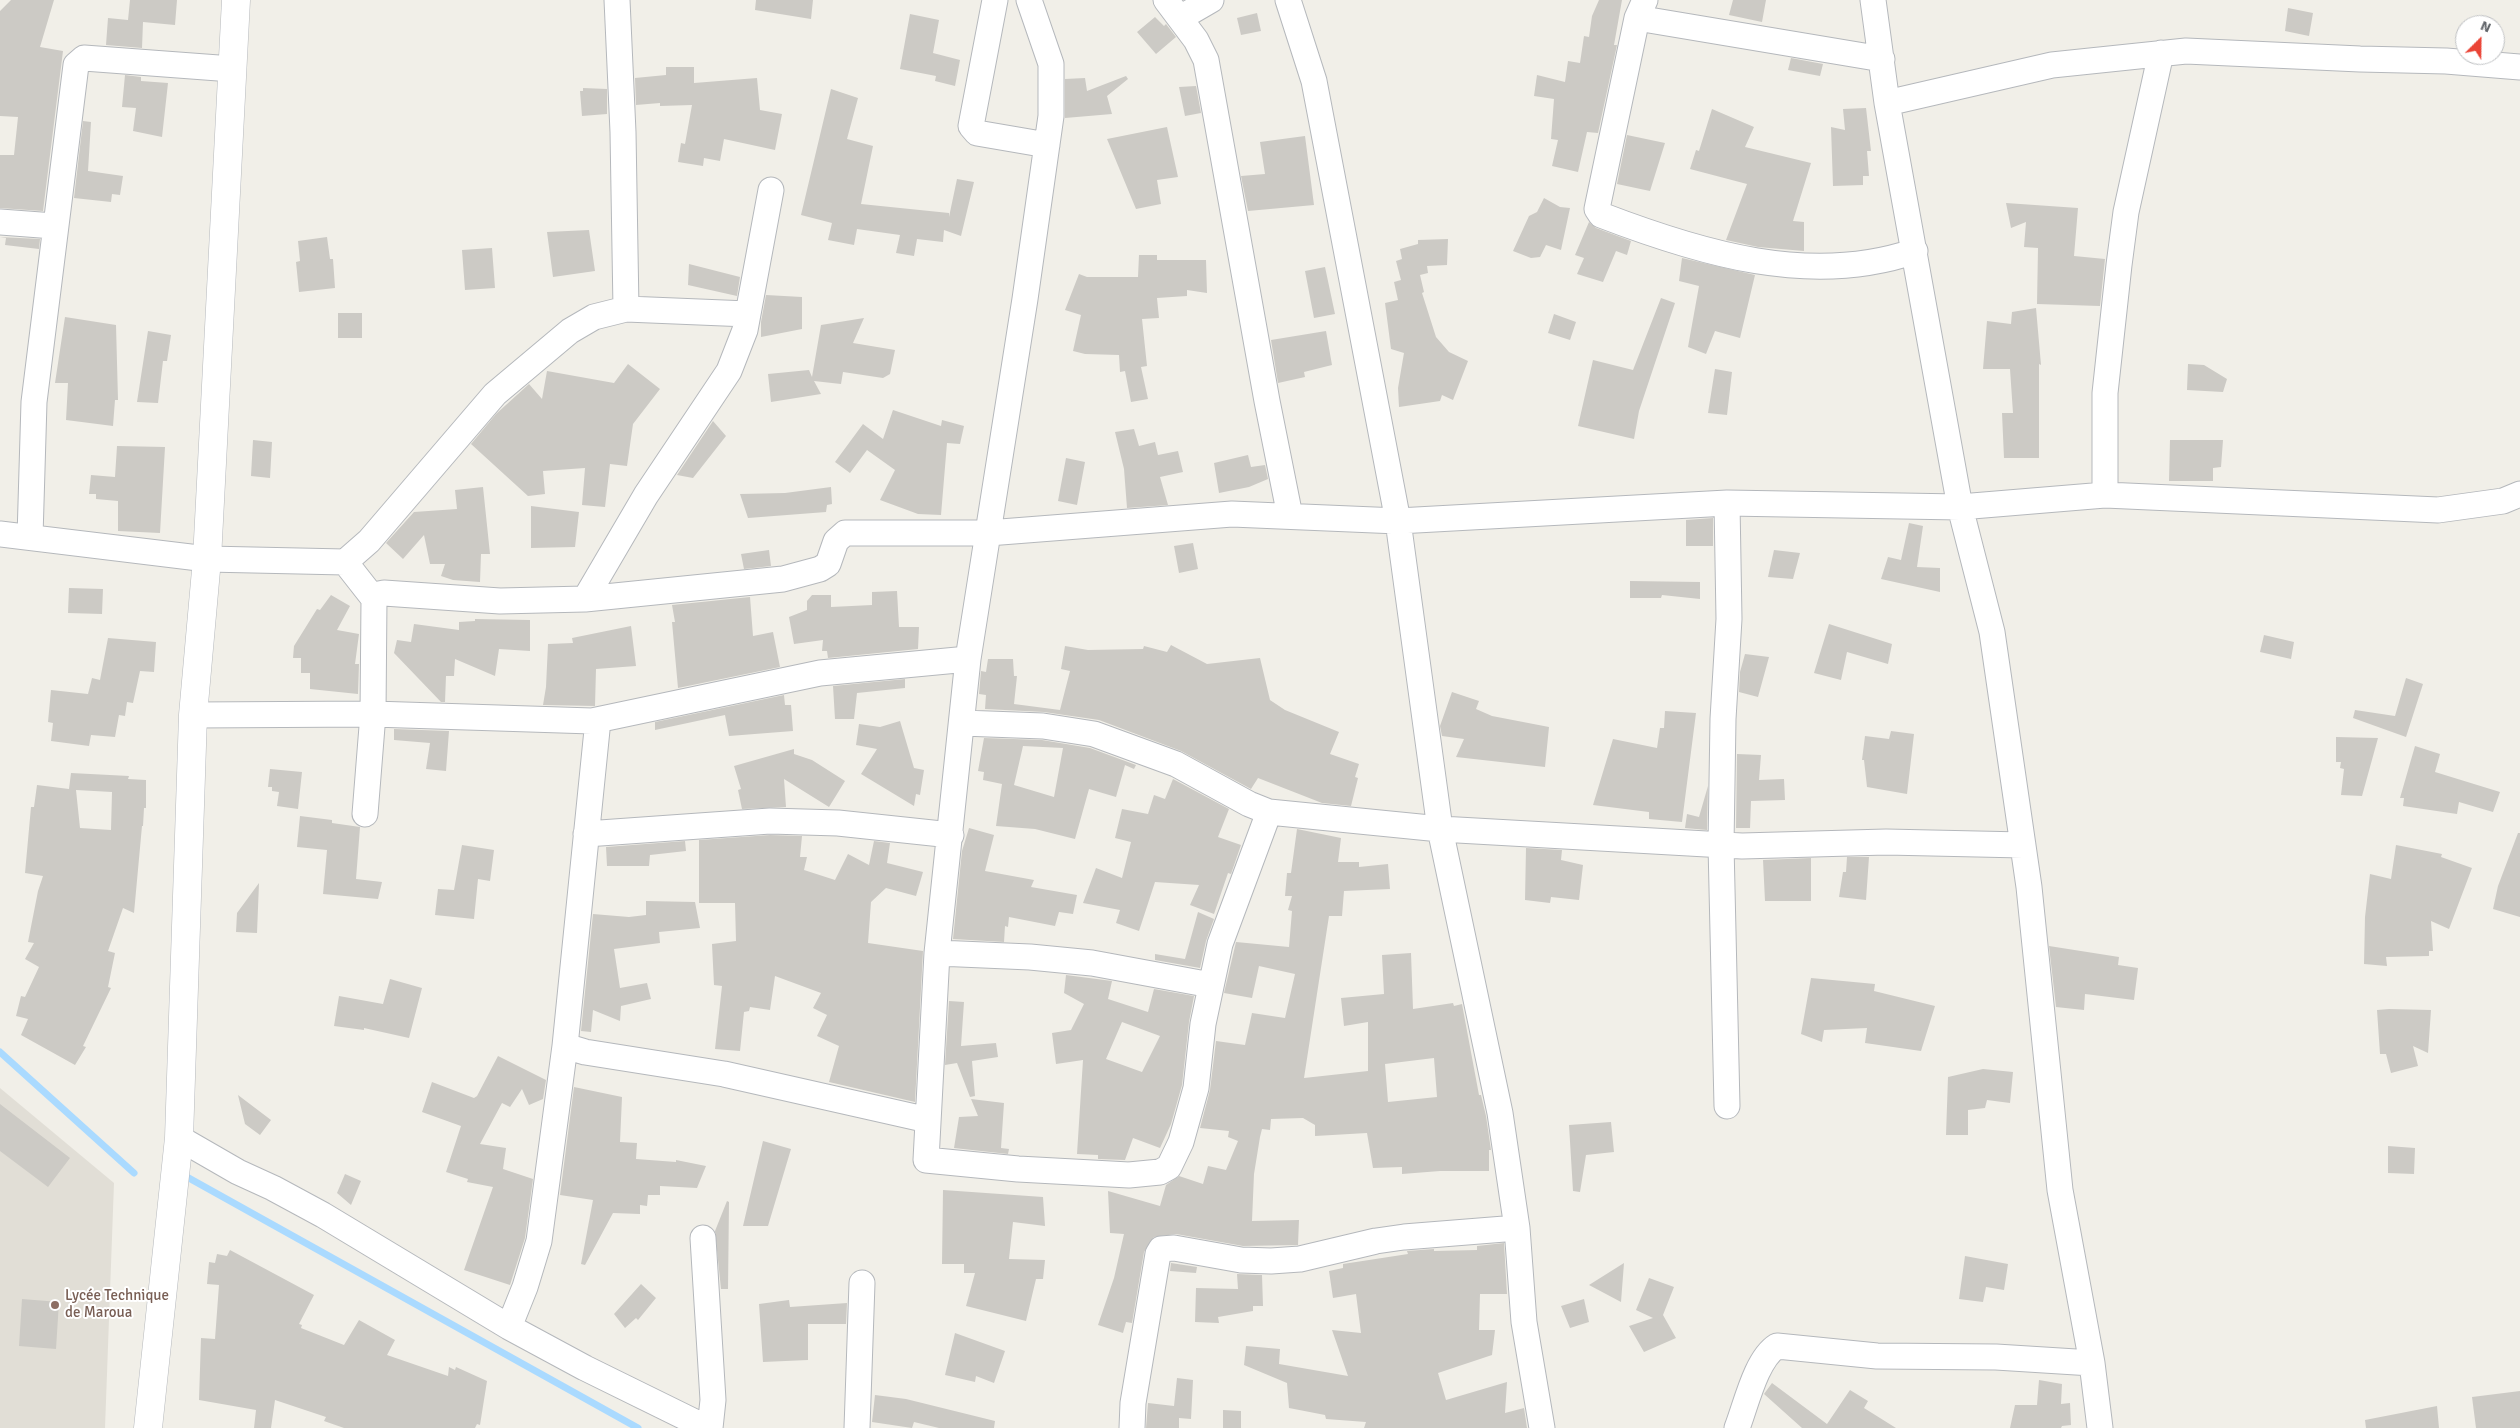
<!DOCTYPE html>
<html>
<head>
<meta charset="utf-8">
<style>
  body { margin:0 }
  #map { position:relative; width:2520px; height:1428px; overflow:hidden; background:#f1efe8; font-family:Signika,sans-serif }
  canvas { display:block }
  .north { position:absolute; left:2455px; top:15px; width:50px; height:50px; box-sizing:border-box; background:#fff; border:1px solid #bfc1c3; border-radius:50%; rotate:23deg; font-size:14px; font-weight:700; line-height:20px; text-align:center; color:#5f6368 }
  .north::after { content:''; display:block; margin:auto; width:18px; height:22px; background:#ea4335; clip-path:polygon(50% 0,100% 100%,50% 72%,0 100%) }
</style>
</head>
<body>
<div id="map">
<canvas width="2520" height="1428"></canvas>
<div class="north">N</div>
</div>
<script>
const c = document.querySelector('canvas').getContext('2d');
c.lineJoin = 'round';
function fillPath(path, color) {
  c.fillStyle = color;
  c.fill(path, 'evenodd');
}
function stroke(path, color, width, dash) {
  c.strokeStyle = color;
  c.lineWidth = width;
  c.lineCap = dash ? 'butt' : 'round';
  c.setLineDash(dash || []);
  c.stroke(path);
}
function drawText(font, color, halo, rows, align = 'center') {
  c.font = font + ' Signika,sans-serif';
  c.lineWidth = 4;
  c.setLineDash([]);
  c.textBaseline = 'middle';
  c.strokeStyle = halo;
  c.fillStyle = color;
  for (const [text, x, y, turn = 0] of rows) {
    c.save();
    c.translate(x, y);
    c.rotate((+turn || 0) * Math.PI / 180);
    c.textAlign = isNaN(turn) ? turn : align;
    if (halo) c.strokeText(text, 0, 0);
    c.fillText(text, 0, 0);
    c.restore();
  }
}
fillPath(new Path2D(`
  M0,1088L114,1183L105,1428H0Z`), '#e1ded6');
stroke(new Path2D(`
  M0,1052L134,1173
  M187,1177L638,1428`), '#aadaff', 7);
fillPath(new Path2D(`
  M11,0H54L40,47L63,51L43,211L0,208V155H14L18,117L0,116V11Z
  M130,0H177L175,25L143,22L142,48L106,45L108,18L128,20Z
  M756,0H813L811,19L755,10Z
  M1599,0H1622L1614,45H1617L1598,133L1587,132L1578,172L1552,166L1558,140L1551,139L1554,99L1534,96L1537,75L1565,82L1568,61L1580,63L1584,36L1589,37L1592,16Z
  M1733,0H1766L1762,22L1729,15Z
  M2288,8L2313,13L2309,36L2285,31Z
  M1257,13L1261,31L1241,35L1237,18Z
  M910,14L939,20L933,53L960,60L955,86L935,81L936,76L900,69Z
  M1155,17L1164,26L1166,24L1176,37L1156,54L1137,32Z
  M1791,58L1823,64L1820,76L1788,70Z
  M666,67H694V83L757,78L760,110L782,114L775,150L724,139L720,161L704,158L703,166L678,162L681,143L685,144L692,105L660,106V103L636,105L635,78L666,75Z
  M125,75L141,77V81L168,83L162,137L133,131L136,108L122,107Z
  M1126,76L1128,79L1107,96L1112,114L1065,118V79L1085,78L1087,91Z
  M1196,86L1201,113L1185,116L1179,87Z
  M583,88L607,89V114L582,116L580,91H583Z
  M831,89L858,98L847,139L873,146L861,204L949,213V217L957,179L974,182L961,236L944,230L943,242L917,239L914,256L896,253L900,235L857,229L854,245L828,240L832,223L801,215Z
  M1866,108L1871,151H1867L1869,176H1863V185L1833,186L1831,127L1845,130L1843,109Z
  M1712,109L1754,127L1745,147L1811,163L1793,221L1804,222V251L1758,247L1726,240L1747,184L1690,169L1696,150L1699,151Z
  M83,121L91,122L88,171L123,176L120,195L112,194L111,202L74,198Z
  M1167,127L1178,177L1157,180L1161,204L1136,209L1107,139Z
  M1627,135L1665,143L1650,191L1617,184Z
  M1305,136L1314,205L1248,211L1241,176L1265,174L1260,142Z
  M1544,198L1560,207L1570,208L1561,250L1546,245L1540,257L1531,258L1513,251L1529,216L1537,212Z
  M2006,203L2078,208L2074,256L2105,259L2100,306L2037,304L2038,248L2024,247L2026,222L2011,228Z
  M1589,222L1596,228L1631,241L1627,255L1616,251L1603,282L1577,274L1584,258L1575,255Z
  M589,230L595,271L553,277L547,232Z
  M0,237L40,239L39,249L5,245L6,238Z
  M327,237L330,259H333L335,288L299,292L296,262L300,261L298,241Z
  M1448,239L1447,265L1427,266L1428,273L1420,275L1424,292L1422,293L1436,337L1449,352L1468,361L1453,400L1442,395L1440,401L1399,407L1398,388L1404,353L1391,349L1385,303L1398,300L1394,282L1401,280L1396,261L1402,259L1400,249L1418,244V240Z
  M492,248L495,288L465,290L462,250Z
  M1139,255H1157V260H1206L1207,293L1187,290V296L1157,298L1159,318L1142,319L1147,366L1141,367L1148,399L1131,402L1125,371L1120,372L1119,355L1085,354L1073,351L1081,315L1065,310L1079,274L1087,277H1138Z
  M1682,258L1755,275L1740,338L1715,331L1706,354L1688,347L1699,286L1679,281Z
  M689,264L740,277L737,296L688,285Z
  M1325,267L1335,314L1314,318L1305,271Z
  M766,295L802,297V329L761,337V322Z
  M1661,298L1675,303L1639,411L1634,439L1578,426L1593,360L1633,370Z
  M2036,308L2041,365L2039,364V458H2004L2002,413H2013L2010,369H1983L1987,321L2011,324L2012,312Z
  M338,313H362V338H338Z
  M1554,314L1576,322L1570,340L1548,333Z
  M65,317L116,325L118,400H115L113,426L66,420L68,383H55Z
  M864,318L853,343L895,350L890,374L883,378L843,372L841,384L814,381L821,394L771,402L768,374L809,370L812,377L821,325Z
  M148,331L171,335L167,361H163L158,403L137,402Z
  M1326,331L1332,365L1304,372L1305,377L1278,383L1271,340Z
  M628,364L660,389L633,424L627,466L610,464L605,507L582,505L585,468L543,471L545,494L528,496L471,444L496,414L529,384L542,399L547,371L614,383Z
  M2188,364L2204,365L2227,379L2223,392L2187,390Z
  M1715,369L1732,372L1727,415L1708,413Z
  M893,410L941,426L942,420L964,426L960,444L947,443L941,515L918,514L880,500L895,470L867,450L850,473L835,462L863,424L883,439Z
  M713,421L726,436L693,478L677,475Z
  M1134,429L1139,446L1155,442L1158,455L1178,451L1183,472L1160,477L1168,505L1127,508L1124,469L1115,432Z
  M253,440L272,442L270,478L251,476Z
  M2170,440H2223L2221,467L2213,468V481H2169Z
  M117,446L165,447L160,533L118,531V501L96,499V494H89L91,475L115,477Z
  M1248,455L1251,467L1265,465L1268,479L1249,487L1219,493L1214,463Z
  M1066,458L1085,462L1077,505L1058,501Z
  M483,487L490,554H481L480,582L453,580L441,576L445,564H430L424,535L403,559L386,543L414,512L457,509L455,490Z
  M831,487L832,504L827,505L826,512L748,518L740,494L785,493Z
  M531,506L579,512L575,547L531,548Z
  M1713,518V546H1686V520Z
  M1909,523L1923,526L1917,567L1940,568V592L1881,579L1888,557L1901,560Z
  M1193,543L1198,569L1179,573L1174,546Z
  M769,550L771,566L744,569L741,554Z
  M1774,550L1800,553L1793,579L1768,577Z
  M1630,581L1700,582V599L1662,595L1661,598H1630Z
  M69,588L103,589L102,614L68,613Z
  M897,591L899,627H919L918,649L828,658L827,651H822L823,640L794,644L789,617L807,610V601L812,595H831V607L872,605V592Z
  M331,595L350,606L337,630L359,634L355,664H359L358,694L310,689V673H301V658H293L294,646L317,609L320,610Z
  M750,597L753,636L773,632L780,667L678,688L672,622H675L672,605Z
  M475,619L530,620V651L499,649L495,676L455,659L454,676H446L445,702H441L394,653L397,640L411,642L414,624L459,630V622L475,621Z
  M1829,624L1892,644L1888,664L1847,652L1841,680L1814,673Z
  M631,626L636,666L596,669L595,706L543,705L546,687L548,644L573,643L572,638Z
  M2264,635L2294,642L2291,659L2260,652Z
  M108,638L156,642L154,672L140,671L133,703L127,702L125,716L119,715L115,737L91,735L89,746L51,741L53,723L48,722L51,690L88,694L92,678L100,680Z
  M1171,645L1207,664L1260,658L1270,700L1285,710L1339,732L1330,754L1359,764L1355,777L1358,778L1351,806L1322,803L1258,778L1251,789L1181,751L1099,720L1044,712L985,709L986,695L979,694L981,671L986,672L988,659H1013L1014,676H1017L1014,704L1060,710L1070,671L1061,669L1065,646L1088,650L1143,649L1144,646L1167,652Z
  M1745,654L1769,657L1758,697L1739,692L1740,672Z
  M2406,678L2423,684L2406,737L2353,718L2355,710L2395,716Z
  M905,679V688L857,693L854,719H835L833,686Z
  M1452,692L1479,701L1476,709L1492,716L1549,727L1545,767L1456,757L1464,739L1442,736L1440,726Z
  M784,695L785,705H791L793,731L729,736L725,715L655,730V722Z
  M1665,711L1696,713L1682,822L1649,819V812L1593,805L1613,739L1657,748L1660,728H1664Z
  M900,721L914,768L924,770L920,795L916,794L914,806L861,774L877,749L856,745L859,724L880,727Z
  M394,729L449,731L446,771L426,769L430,743L394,740Z
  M1891,731L1914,734L1907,794L1867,787L1864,760H1862L1865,736L1889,739Z
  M2336,737L2378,738L2362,796L2341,795L2344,769L2340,768L2341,762H2336Z
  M984,738L1042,740L1090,748L1136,765L1134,769L1125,765L1116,797L1089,789L1075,839L1035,829L996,826L1002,784L983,780L984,772L978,771ZM1023,746L1063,748L1054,797L1014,785Z
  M2415,746L2440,754L2435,772L2500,792L2493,812L2459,802L2457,814L2403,806L2404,798H2400Z
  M794,749V754L812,760L845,781L829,807L784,779L786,807L742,809L738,790L741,789L734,766Z
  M1737,754L1761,755L1759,780L1784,779L1785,800L1751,801L1750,828H1736Z
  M270,769L302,772L298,809L277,806L279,792L272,791V787H268Z
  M71,773L129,776L128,779L146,780V808H144L143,826H142L134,913L123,908L108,951L115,953L108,987L111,988L83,1046L86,1047L75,1065L21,1035L28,1019L16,1016L21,996L25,997L39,967L25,959L34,943L28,942L38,891L43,876L25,873L31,807H34L37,785L69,789ZM76,790L112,792L111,830L80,828Z
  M1173,779L1229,809L1218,837L1241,845L1231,874L1228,873L1214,914L1190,905L1199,885L1155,882L1139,931L1116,923L1120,910L1083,903L1096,868L1122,878L1131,842L1115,838L1122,809L1148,814L1154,795L1165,799Z
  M1708,786L1707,830L1685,828L1687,814L1699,817Z
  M300,816L332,820V823L360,827L356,879L382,882L378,899L323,894L327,850L297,847Z
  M969,828L994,835L985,871L1034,880L1031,887L1077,895L1073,914L1059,912L1055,926L1009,917L1008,927L1005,926L1004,942L953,939L962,851Z
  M1297,829L1341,838L1338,862H1359V867L1388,864L1390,889L1344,891L1342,916H1329L1304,1078L1368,1071V1022L1344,1026L1341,998L1384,994L1382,955L1411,953L1413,1009L1453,1003L1454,1006L1462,1004L1479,1095H1481L1486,1116L1491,1150H1489V1171H1440L1402,1174V1167L1373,1168L1367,1133L1315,1136V1125L1303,1118L1271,1119L1270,1130L1262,1129L1260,1137L1254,1174L1252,1221L1299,1220L1298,1245L1243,1246L1176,1234L1154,1237L1144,1252L1132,1323L1126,1322L1123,1333L1098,1325L1114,1278L1124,1234L1110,1233L1108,1191L1160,1206L1166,1185L1179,1176L1203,1184L1208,1166L1226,1170L1238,1141L1228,1137L1229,1131L1200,1128L1210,1090L1216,1041L1245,1045L1252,1013L1285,1018L1295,974L1259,966L1252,998L1224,993L1236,942L1289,947L1292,911L1288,910L1292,896H1285L1287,873H1291ZM1434,1058L1437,1097L1388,1102L1385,1064Z
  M2518,833H2520V917L2493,909L2498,886Z
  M770,835L802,836L800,857H807L804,870L835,880L848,854L869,865L874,841L890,843L887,863L923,872L916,896L886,888L871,902L868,943L923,951L915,1102L829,1082L839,1046L817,1036L827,1015L813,1008L821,993L775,976L770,1010L750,1007L749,1011L744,1012L740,1051L715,1049L722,986L714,985L712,944L736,941L735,903H699V840Z
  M685,841L686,851L650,855L649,866H607L606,847Z
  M462,845L494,850L490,881L478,879L474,919L435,915L438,889L454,890Z
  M2396,845L2442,854L2441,857L2472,868L2449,929L2431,921L2433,951H2429V956L2386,957L2387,966L2364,964L2365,917L2370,874L2391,879Z
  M1526,848L1562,850L1561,860L1583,865L1579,900L1551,897L1550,903L1525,900Z
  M1847,857H1869L1866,900L1839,897L1843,872H1846Z
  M1811,858V901H1765L1763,860Z
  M259,883L257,933L236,932L237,913Z
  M646,901L695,902L700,928L659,932L660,943L614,949L620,988L647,983L651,999L621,1006L620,1021L593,1010L591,1032L581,1031L593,914L629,917L646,915Z
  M1198,912L1214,919L1206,941L1200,968L1155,960V954L1185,959Z
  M2049,946L2119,957L2118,965L2138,968L2134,1000L2085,994L2084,1010L2056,1007Z
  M1066,975L1112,981L1108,999L1148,1012L1154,989L1194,996L1189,1022L1182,1085L1171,1124L1160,1148L1133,1138L1125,1160L1098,1159V1155L1077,1154L1083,1060L1056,1064L1052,1033L1071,1030L1084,1004L1064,993ZM1122,1022L1160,1036L1142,1072L1106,1059Z
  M1811,978L1875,984L1874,991L1935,1006L1921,1051L1865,1043L1867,1028L1824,1030L1822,1042L1801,1034Z
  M390,979L422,988L409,1038L364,1028V1030L334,1026L339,996L383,1004Z
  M949,1001L964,1002L961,1046L996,1043L998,1057L972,1061L975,1096L970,1097L957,1063L945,1065Z
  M2389,1009L2431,1010L2428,1053L2413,1046L2418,1066L2391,1073L2386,1054H2380L2377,1010Z
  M498,1056L546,1080L543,1099L529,1105L522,1089L510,1107L502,1103L480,1144L506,1148L503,1169L533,1179L525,1238L510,1285L464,1270L493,1187L467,1182L468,1179L446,1172L461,1126L422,1112L432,1082L474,1098L477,1096Z
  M1983,1069L2013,1072L2010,1103L1987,1100L1985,1108L1968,1110V1135H1946L1948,1077Z
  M574,1087L622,1097L620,1142L637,1143L636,1159L676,1162V1160L706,1166L697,1188L660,1186V1195H648L647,1206L640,1205V1214L613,1213L585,1265L581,1264L593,1200L560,1195Z
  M238,1095L271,1120L260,1135L245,1124Z
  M971,1099L1004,1103L1001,1148L1009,1149L1008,1154L954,1148L959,1117L978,1116Z
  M0,1104L70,1158L48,1187L0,1151Z
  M1611,1122L1614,1152L1586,1155L1580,1192L1573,1191L1569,1125Z
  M763,1141L791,1149L768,1226H743Z
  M2388,1146L2415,1148L2414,1174L2388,1173Z
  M345,1174L361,1181L351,1205L337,1193Z
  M943,1190L1043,1197L1045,1226L1013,1222L1009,1259L1045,1260L1043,1279H1036L1026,1321L966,1306L975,1273H964V1264H942Z
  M727,1201L729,1202L728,1289H721L715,1231Z
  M1504,1243L1507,1294H1480L1479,1330H1495L1492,1355L1438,1373L1446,1400L1507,1382L1505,1413L1524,1408L1527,1428H1364L1366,1422L1326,1419L1325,1415L1289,1408L1287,1383L1244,1365L1246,1346L1280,1349L1279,1364L1348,1376L1332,1330L1361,1333L1356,1294L1333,1298L1329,1271L1343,1268V1264L1408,1254L1407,1251L1434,1249V1251L1477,1250V1246Z
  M230,1250L314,1295L299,1324L302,1325L301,1328L344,1345L359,1320L395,1340L387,1355L448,1376L449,1367L455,1370L456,1367L487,1381L480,1425L477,1424L475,1428H344L324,1421L326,1417L275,1400L271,1428H254L256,1410L199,1400L201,1338L215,1339L219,1285L207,1284L209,1262L215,1263L217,1254L227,1256Z
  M1965,1256L2008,1264L2004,1290L1986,1287L1983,1302L1959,1299Z
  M1171,1263L1197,1267L1196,1273L1170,1271Z
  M1624,1263L1621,1302L1589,1285Z
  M1237,1274L1262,1275L1263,1306H1253V1311L1218,1317L1219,1323L1195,1322L1196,1288L1238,1289Z
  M1649,1278L1674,1287L1663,1315L1676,1338L1644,1352L1629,1326L1653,1318L1636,1310Z
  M641,1284L656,1298L638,1320L636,1318L625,1328L614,1314Z
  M22,1299L59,1302L56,1349L19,1346Z
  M1584,1299L1589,1322L1570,1328L1561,1306Z
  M789,1300L790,1307L847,1303L846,1324H808V1360L763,1362L759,1304Z
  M955,1333L1005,1351L994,1383L976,1376L975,1382L945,1375Z
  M1177,1378L1193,1380L1191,1419L1179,1418V1428H1146L1148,1403L1174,1406Z
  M2039,1380L2062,1384L2061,1404L2070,1403L2071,1425L2062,1426L2061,1428H2010L2015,1405H2037Z
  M1772,1383L1827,1424L1850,1390L1868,1401L1864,1408L1896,1428H1802L1764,1394Z
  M2520,1391V1428H2476L2472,1397Z
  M875,1395L906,1399L995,1421L994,1428H939L914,1422L912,1428L872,1422Z
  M2437,1406L2439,1428H2366L2365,1420Z
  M1223,1410L1241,1411V1428H1223Z`), '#cccac5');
const minor = new Path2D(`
  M617,0L623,132L626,309
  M995,0L971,126L977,133L1047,145
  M1029,0L1051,64V116L1025,299L968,659L937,953L926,1160L1018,1169L1129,1175L1160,1172L1169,1167L1181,1142L1196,1088L1203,1024L1220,944L1269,812
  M1166,0L1196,40L1206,60L1267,401L1290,516
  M1288,0L1314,81L1398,521L1440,829L1500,1113L1517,1228L1524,1322L1542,1428
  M1645,0L1637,18L1598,204L1597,209L1601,215C1700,253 1811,287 1915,251
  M1873,0L1887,103L1960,507L1992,632L2029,887L2060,1190L2092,1363L2100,1428
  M1180,18L1211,0
  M1637,18L1882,59
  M1887,103L2052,65L2186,51L2360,59L2446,61L2520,67
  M0,222L54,226
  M2105,495V393L2119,265L2126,212L2161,53
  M0,534L207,559L345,562L369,541L495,394L570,331L594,317L626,309L748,314
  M30,537L34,402L76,65L84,58L232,69
  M345,562L374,599L373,714L365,814
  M374,599L379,594L384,593L500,601L585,599L783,579L820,569L828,564L836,541L845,533H988L1232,514L1398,521L1727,503L1960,507L2105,495L2438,510L2503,501L2520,494
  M585,599L646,495L729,371L745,330L771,190
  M193,715L373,714L592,721L820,673L968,659
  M962,723L1043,726L1094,734L1176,764L1249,804L1269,812L1440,829L1742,846L1886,842L2023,845
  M586,834L770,821L838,823L951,835
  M937,953L1030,957L1092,963L1211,985
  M565,1046L585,1052L724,1074L928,1120
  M1727,1106L1721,845L1723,719L1729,619L1727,503
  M179,1138L238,1172L273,1188L323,1215L509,1327L585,1368L707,1428
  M703,1238L713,1400L710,1428
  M509,1327L525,1287L539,1241L565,1046L598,720
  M857,1428L862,1283
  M1132,1428L1133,1403L1158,1254L1161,1249L1174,1248L1241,1260L1271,1261L1300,1259L1376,1241L1404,1237L1517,1228
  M1737,1428C1746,1405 1756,1359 1777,1346L1877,1356L1996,1357L2092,1363`);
const tertiary = new Path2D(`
  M148,1428L179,1138L193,715L207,559L236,0`);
stroke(minor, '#b5b8bc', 27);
stroke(tertiary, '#b5b8bc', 29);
stroke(minor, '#fff', 25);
stroke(tertiary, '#fff', 28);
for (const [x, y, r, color] of [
  [55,1305,5,"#8d6e63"]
]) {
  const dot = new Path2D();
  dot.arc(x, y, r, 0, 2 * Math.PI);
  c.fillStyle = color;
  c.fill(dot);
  stroke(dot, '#fff', 2);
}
drawText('15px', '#785e54', '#fff', [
  ["Lycée Technique",65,1296],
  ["de Maroua",65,1313]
], 'left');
</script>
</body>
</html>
